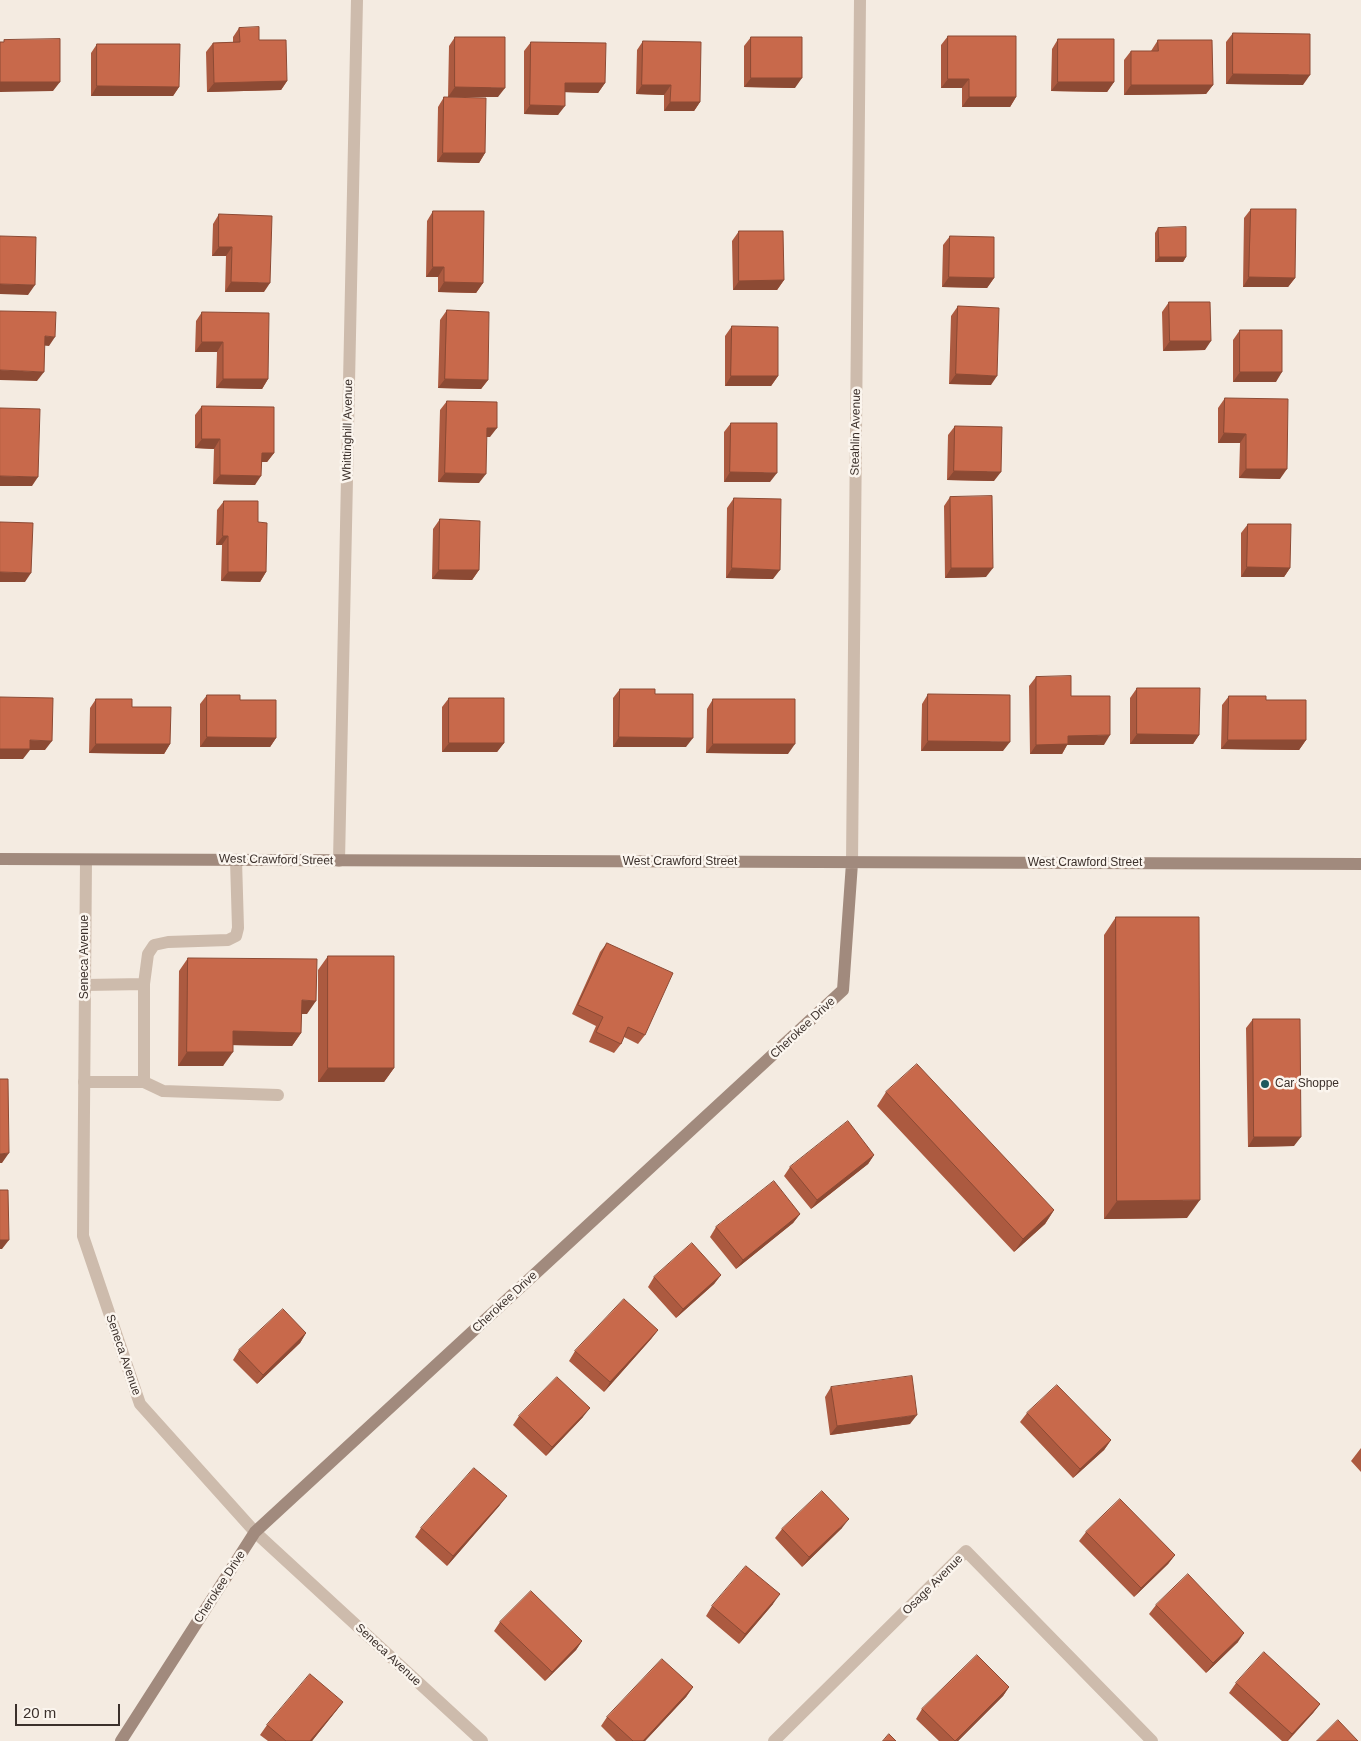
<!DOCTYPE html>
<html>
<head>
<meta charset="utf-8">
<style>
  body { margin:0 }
  #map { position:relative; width:1361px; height:1741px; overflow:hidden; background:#f4ebe1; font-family:Helvetica,sans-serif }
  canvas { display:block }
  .scale { position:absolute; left:15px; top:1704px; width:105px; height:22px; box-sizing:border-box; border:2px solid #3b302b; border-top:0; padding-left:6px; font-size:15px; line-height:18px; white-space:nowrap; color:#3b302b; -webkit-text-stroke:4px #fbf5ee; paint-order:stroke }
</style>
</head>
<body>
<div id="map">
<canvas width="1361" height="1741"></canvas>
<div class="scale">20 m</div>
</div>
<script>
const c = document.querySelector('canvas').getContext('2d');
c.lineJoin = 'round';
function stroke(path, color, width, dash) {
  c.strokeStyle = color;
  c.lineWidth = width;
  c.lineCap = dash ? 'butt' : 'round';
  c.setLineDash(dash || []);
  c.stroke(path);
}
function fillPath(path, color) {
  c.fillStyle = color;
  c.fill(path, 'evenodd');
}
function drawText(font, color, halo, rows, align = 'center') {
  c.font = font + ' Helvetica,sans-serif';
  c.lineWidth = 5;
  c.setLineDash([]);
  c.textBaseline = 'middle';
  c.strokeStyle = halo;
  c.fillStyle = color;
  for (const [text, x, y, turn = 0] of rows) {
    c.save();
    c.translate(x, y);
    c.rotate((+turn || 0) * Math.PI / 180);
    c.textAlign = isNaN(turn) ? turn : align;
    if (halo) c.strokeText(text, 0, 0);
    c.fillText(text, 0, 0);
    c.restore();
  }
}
stroke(new Path2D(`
  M144,984L148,954L154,945L168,942L228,940L236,936L238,928L236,860
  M85,985L144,984V1082
  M84,1082H144L163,1091L278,1095`), '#cdbbac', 12);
stroke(new Path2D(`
  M86,860L83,1236L140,1404L255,1532L482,1741
  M339,861L357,0
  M852,863L860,0
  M774,1741L966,1551L1152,1741`), '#cdbbac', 12);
stroke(new Path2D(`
  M0,859L1361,864
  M121,1741L255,1532L843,990L852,863`), '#a18a7d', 12);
fillPath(new Path2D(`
  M239,28L259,40L287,81L281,90L207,92L206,52L213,43L233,42V37Z
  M1233,33L1303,85L1226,84V42Z
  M948,36L1016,97L1010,107H962V88H941V45Z
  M455,37L498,97H448L449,46Z
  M751,37L795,88L744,87V46Z
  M1058,39L1114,82L1107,92L1051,91L1052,49Z
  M1158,40L1213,85L1206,94L1124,95V60L1131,51H1151Z
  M643,41L700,102L694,111H664V95L636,94L637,50Z
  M531,42L605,83L598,93L565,92L558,115L524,114V51Z
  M97,44L179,87L173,96H91V53Z
  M444,97L485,153L479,163L437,162L438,107Z
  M1251,209L1295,278L1288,287H1243L1244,218Z
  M433,211L483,283L476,293L438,292V277H426L427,221Z
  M219,214L264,292H225L226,256H212L213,224Z
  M1158,228L1186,257L1183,262H1155V233Z
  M739,231L784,280L777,290H733L732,241Z
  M950,236L994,278L987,288L942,287L943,245Z
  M1169,302L1205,350L1163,351L1162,312Z
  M958,306L991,385L949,384L951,316Z
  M447,310L488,380L481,389L438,388L440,320Z
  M202,312L268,379L262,389L216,388L217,352H195L196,321Z
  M732,326L778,376L771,386H725V336Z
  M1240,330L1276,382H1233V340Z
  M1225,398L1280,479L1239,478L1240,443H1218V408Z
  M447,401L490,437H486L479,483L438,482L440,410Z
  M202,406L274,453L267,462H262L255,485L213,484L214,449L195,448V415Z
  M731,423L770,482H724V432Z
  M955,426L994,481L947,480L948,435Z
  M950,497L986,577L945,578L944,506Z
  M734,498L773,579L726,578L727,508Z
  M224,501L258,522L266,572L260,582L221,581L222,545H216L217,510Z
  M440,519L479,570L472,580L432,579L433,529Z
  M1248,524L1290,568L1284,577H1241V533Z
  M1036,677L1071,696L1104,745H1067L1062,754H1030L1029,686Z
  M1137,688L1199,735L1193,744H1130V698Z
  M620,689L655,694L686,747H613V698Z
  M928,694L1003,751H921L922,704Z
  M207,695L240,700L276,738L270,747H200V704Z
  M1229,696L1266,700L1306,740L1299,750L1221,749L1222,705Z
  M449,698L504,743L497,752H442V707Z
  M96,699L132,707L170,744L164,754L89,753L90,708Z
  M713,699L788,754L706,753L707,709Z
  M1116,917L1187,1218L1104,1219V935Z
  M607,943L645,1035L638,1044L624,1037L621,1044L614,1053L589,1042L596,1026L572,1014L600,952Z
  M328,956L394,1068L384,1082H318V970Z
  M188,958L307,1014H301V1033L292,1046L233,1045L223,1066H178L179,971Z
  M1253,1019L1294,1146L1248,1147L1246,1028Z
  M886,1092L1054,1210L1045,1224L1014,1252L877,1106Z
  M874,1155L868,1164L811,1209L784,1176L790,1167Z
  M800,1214L793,1223L736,1269L710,1237L716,1227Z
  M721,1275L714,1284L676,1318L648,1287L654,1277Z
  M658,1330L651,1339L604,1392L569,1361L575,1351Z
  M306,1333L300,1343L257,1384L233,1360L239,1350Z
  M831,1387L910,1424L830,1435L825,1397Z
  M1027,1413L1111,1440L1104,1450L1073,1478L1020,1422Z
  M519,1416L583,1417L546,1456L513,1425Z
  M1361,1448V1472L1351,1461Z
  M500,1505L447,1566L415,1537L421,1528Z
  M842,1528L802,1567L775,1538L782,1529Z
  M1086,1532L1175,1555L1168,1564L1134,1597L1079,1541Z
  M773,1604L739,1644L706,1616L712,1606Z
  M1156,1605L1238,1642L1206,1673L1149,1614Z
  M500,1622L582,1641L576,1650L545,1681L494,1631Z
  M1236,1683L1320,1704L1313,1713L1288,1741H1282L1229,1693Z
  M693,1687L686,1697L645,1741H616L601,1726L607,1717Z
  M1009,1687L1003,1696L958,1741H939L916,1719L922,1709Z
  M343,1702L336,1711L312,1741H268L260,1735L267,1725Z`), '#ac5a40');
fillPath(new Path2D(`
  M1233,74L1310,75L1303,85L1226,84Z
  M751,78H802L795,88L744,87Z
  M948,79H969L962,88H941Z
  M287,81L281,90L207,92L214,83Z
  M0,82H60L53,91L0,92Z
  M1058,82H1114L1107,92L1051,91Z
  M565,83H605L598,93L558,92Z
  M642,85H671L664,95L636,94Z
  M1131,85H1213L1206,94L1124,95Z
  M97,86L179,87L173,96H91Z
  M455,87L505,88L498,97H448Z
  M969,97H1016L1010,107H962Z
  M670,102H700L694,111H664Z
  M530,105L565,106L558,115L524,114Z
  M443,153H485L479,163L437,162Z
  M219,247H232L226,256H212Z
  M1159,257H1186L1183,262H1155Z
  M433,267H444L438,277H426Z
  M949,277L994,278L987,288L942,287Z
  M1249,277L1295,278L1288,287H1243Z
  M784,280L777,290H733L739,281Z
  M231,282L270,283L264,292H225Z
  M444,282L483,283L476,293L438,292Z
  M0,284L35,285L28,295L0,294Z
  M45,336L55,337L49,346L38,345Z
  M1170,341H1211L1205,350L1163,351Z
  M202,342H223L217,352H195Z
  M0,370L44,372L37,381L0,380Z
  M1240,372H1282L1276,382H1233Z
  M956,374L997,376L991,385L949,384Z
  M731,376H778L771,386H725Z
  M223,379H268L262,389L216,388Z
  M445,379L488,380L481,389L438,388Z
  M487,428H497L490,437H480Z
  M1224,433L1246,434L1240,443H1218Z
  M202,439H220L214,449L195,448Z
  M262,453H274L267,462H255Z
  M1246,469H1287L1280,479L1239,478Z
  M954,471L1001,472L994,481L947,480Z
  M730,472L777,473L770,482H724Z
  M445,473L486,474L479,483L438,482Z
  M220,475L261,476L255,485L213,484Z
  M0,476L38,477L32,486H0Z
  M223,536H228L222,545H216Z
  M1247,567L1290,568L1284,577H1241Z
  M732,568L780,570L773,579L726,578Z
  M951,568H993L986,577L945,578Z
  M439,570H479L472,580L432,579Z
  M0,572L31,573L25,582H0Z
  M228,572H266L260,582L221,581Z
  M1137,734L1199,735L1193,744H1130Z
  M1110,735L1104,745H1067L1062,754H1030L1036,745L1068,736Z
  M207,737L276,738L270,747H200Z
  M619,737L693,738L686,747H613Z
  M30,740L52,741L45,750H30L23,759H0V749Z
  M1228,740H1306L1299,750L1221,749Z
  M928,741L1010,742L1003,751H921Z
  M449,743H504L497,752H442Z
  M96,744H170L164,754L89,753Z
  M713,744H795L788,754L706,753Z
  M302,1000L316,1001L307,1014H292Z
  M233,1031L301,1033L292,1046L224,1045Z
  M187,1052H233L223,1066H178Z
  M328,1068H394L384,1082H318Z
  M1254,1137H1301L1294,1146L1248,1147Z
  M9,1153L2,1163H0V1154Z
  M874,1155L868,1164L811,1209L817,1200Z
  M1200,1200L1187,1218L1104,1219L1117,1201Z
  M1054,1210L1045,1224L1014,1252L1023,1239Z
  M800,1214L793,1223L736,1269L743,1260Z
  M0,1240H9L2,1249H0Z
  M721,1275L714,1284L676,1318L683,1309Z
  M658,1330L651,1339L604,1392L610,1382Z
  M306,1333L300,1343L257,1384L263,1375Z
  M590,1408L583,1417L546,1456L552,1447Z
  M917,1415L910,1424L830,1435L837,1426Z
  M1111,1440L1104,1450L1073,1478L1080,1469Z
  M507,1496L500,1505L447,1566L453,1556Z
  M849,1519L842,1528L802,1567L809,1557Z
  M1175,1555L1168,1564L1134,1597L1141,1588Z
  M780,1594L773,1604L739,1644L745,1634Z
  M1244,1633L1238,1642L1206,1673L1213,1663Z
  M582,1641L576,1650L545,1681L552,1672Z
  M693,1687L686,1697L645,1741H643Z
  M1009,1687L1003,1696L958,1741H956Z
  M343,1702L336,1711L312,1741H310Z
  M1320,1704L1313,1713L1287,1741L1292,1734Z`), '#8c4a34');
const building = new Path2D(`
  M259,27V40H286L287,81L214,83L213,43L240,42L239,28Z
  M1233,33L1310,34V75L1233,74Z
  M948,36H1016V97H969V79H948Z
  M455,37H505V88L455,87Z
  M751,37H802V78H751Z
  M60,39V82H0V42H4V40Z
  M1058,39H1114V82H1058Z
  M1158,40H1212L1213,85H1131V51H1158Z
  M643,41L701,42L700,102H670L671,85H642Z
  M531,42L606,43L605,83H565V106L530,105Z
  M97,44H180L179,87L97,86Z
  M444,97L486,98L485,153H443Z
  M1251,209H1296L1295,278L1249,277Z
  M433,211H484L483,283L444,282V267H433Z
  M219,214L272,216L270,283L231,282L232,247H219Z
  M1186,227V257H1159L1158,228Z
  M739,231H783L784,280L739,281Z
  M0,236L36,237L35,285L0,284Z
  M950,236L994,237V278L949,277Z
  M1169,302H1210L1211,341H1170Z
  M958,306L999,308L997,376L956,374Z
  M447,310L489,312L488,380L445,379Z
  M0,311L56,312L55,337L45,336L44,372L0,370Z
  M202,312L269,313L268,379H223V342H202Z
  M732,326L778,327V376H731Z
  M1240,330H1282V372H1240Z
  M1225,398L1288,399L1287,469H1246V434L1224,433Z
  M447,401L497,402V428H487L486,474L445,473Z
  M202,406L274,407V453H262L261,476L220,475V439H202Z
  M0,408L40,409L38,477L0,476Z
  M731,423H777V473L730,472Z
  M955,426L1002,427L1001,472L954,471Z
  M992,496L993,568H951L950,497Z
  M734,498L781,499L780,570L732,568Z
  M224,501H258V522L267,523L266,572H228V536H223Z
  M440,519L480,521L479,570H439Z
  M0,522L33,523L31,573L0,572Z
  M1248,524H1291L1290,568L1247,567Z
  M1071,676V696H1110V735L1068,736V744L1036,745V677Z
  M1137,688H1200L1199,735L1137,734Z
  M620,689H655V694H693V738L619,737Z
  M928,694L1010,695V742L928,741Z
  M207,695H240V700H276V738L207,737Z
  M1229,696H1266V700H1306V740H1228Z
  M0,697L53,698L52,741L30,740V749H0Z
  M449,698H504V743H449Z
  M96,699H132V707H171L170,744H96Z
  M713,699H795V744H713Z
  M1116,917H1199L1200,1200L1117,1201Z
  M607,943L673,973L645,1035L628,1027L621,1044L596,1032L603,1017L578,1005Z
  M328,956H394V1068H328Z
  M188,958L317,959L316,1001L302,1000L301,1033L233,1031V1052H187Z
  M1253,1019H1300L1301,1137H1254Z
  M917,1064L1054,1210L1023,1239L886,1092Z
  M0,1079H8L9,1153L0,1154Z
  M848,1121L874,1155L817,1200L790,1167Z
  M774,1181L800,1214L743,1260L716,1227Z
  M0,1190H8L9,1240H0Z
  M692,1243L721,1275L683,1309L654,1277Z
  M624,1299L658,1330L610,1382L575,1351Z
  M283,1309L306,1333L263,1375L239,1350Z
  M912,1376L917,1415L837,1426L831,1387Z
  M557,1377L590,1408L552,1447L519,1416Z
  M1057,1385L1111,1440L1080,1469L1027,1413Z
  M474,1468L507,1496L453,1556L421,1528Z
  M822,1491L849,1519L809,1557L782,1529Z
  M1120,1499L1175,1555L1141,1588L1086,1532Z
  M746,1566L780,1594L745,1634L712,1606Z
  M1188,1574L1244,1633L1213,1663L1156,1605Z
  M531,1591L582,1641L552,1672L500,1622Z
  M1264,1652L1320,1704L1292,1734L1236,1683Z
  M977,1655L1009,1687L955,1741L922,1709Z
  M662,1659L693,1687L643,1741H633L607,1717Z
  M310,1674L343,1702L310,1741H286L267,1725Z
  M1338,1720L1358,1741H1317Z
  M889,1734L896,1741H883Z`);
fillPath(building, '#c8694b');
stroke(building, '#8c4a34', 1);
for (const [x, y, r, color] of [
  [1265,1084,5,"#1f5a5e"]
]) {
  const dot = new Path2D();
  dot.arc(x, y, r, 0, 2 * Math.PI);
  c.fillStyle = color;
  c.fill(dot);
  stroke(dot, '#fbf5ee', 2);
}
drawText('12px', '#3b302b', '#fbf5ee', [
  ["Whittinghill Avenue",348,430,-89],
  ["Steahlin Avenue",856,432,-89],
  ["West Crawford Street",276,860,1],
  ["West Crawford Street",680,862],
  ["West Crawford Street",1085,863],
  ["Seneca Avenue",85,957,-90],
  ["Cherokee Drive",803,1028,-43],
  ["Cherokee Drive",505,1302,-43],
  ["Seneca Avenue",123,1355,71],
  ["Osage Avenue",933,1585,-45],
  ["Cherokee Drive",220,1587,-57],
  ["Seneca Avenue",388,1655,43]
]);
drawText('12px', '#3b302b', '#fbf5ee', [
  ["Car Shoppe",1275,1084]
], 'left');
</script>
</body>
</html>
